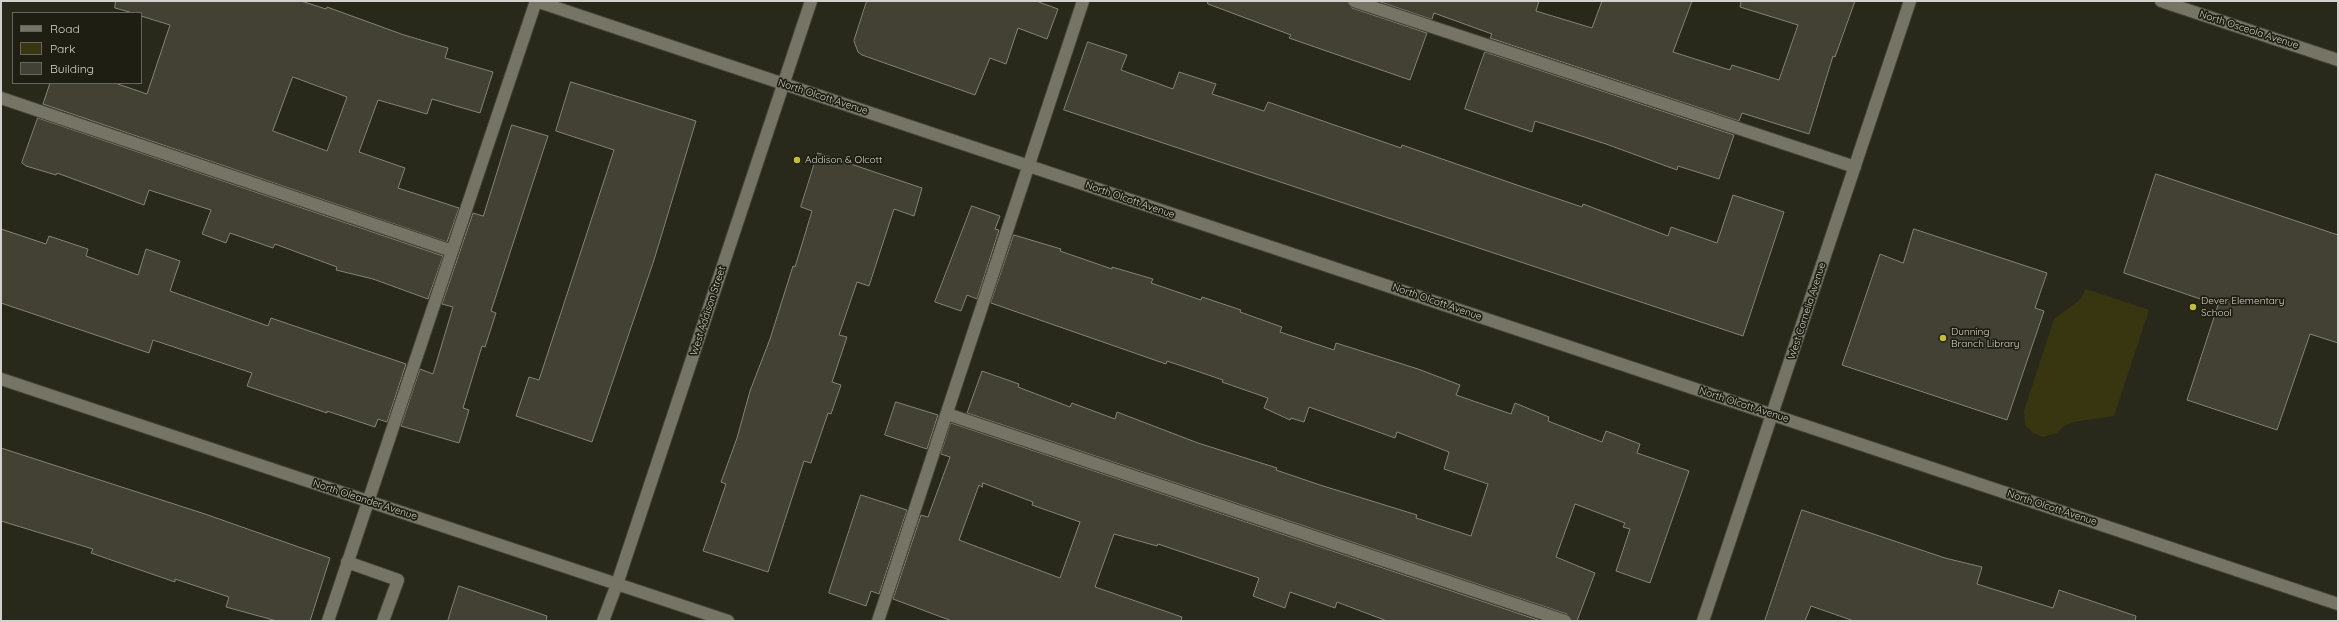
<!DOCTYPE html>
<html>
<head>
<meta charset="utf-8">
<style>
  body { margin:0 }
  #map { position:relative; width:2339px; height:622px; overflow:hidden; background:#28281b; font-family:Quicksand,sans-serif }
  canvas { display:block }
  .frame { position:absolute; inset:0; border:2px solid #d2d2ca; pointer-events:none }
  .legend { position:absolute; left:12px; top:12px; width:130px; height:72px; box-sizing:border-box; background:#1f1e12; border:1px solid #67665c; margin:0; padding:5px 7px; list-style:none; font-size:12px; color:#d2d2ca }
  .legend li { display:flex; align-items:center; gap:8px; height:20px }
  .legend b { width:20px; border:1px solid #67665c }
</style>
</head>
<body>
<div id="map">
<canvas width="2339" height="622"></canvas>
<div class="frame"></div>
<ul class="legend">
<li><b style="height:5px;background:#757465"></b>Road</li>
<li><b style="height:11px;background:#383610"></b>Park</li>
<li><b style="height:11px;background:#424134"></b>Building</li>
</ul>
</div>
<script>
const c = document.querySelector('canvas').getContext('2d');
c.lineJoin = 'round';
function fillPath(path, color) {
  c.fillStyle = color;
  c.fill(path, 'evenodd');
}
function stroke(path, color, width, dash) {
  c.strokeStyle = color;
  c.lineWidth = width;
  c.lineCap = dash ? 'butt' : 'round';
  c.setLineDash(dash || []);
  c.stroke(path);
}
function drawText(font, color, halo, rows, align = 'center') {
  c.font = font + ' Quicksand,sans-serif';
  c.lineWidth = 3.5;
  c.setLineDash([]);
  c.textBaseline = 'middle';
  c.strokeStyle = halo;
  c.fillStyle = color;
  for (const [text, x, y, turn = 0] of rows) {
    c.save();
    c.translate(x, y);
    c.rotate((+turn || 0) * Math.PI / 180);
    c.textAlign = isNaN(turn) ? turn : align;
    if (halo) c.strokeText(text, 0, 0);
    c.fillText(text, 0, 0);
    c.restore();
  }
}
fillPath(new Path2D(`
  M2086,289L2149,310L2114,416L2074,422L2064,426L2057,433L2043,437L2033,433L2025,425L2024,411L2054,319L2080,300Z`), '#383610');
const building = new Path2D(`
  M116,1H301L326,9L327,7L404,35L448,48L445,58L493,72L480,113L432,99L427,114L378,100L359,152L405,168L398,188L459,208L447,242L43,104L50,83H115L147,94L170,25L141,16V13H133L115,8ZM293,77L347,97L327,151L273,131Z
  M867,1H1036L1058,9L1047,39L1018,28L1006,64L990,58L975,95L862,55L858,52L854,41Z
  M1208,1H1347L1352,8L1427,33L1410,80L1289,38L1291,35L1208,4Z
  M1378,1H1539L1536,11L1592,28L1602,1H1692L1673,52L1730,70L1732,65L1779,80L1798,25L1740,7L1741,1H1855L1835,57L1833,56L1809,134L1742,113L1739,121L1490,38L1492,34L1434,13L1432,19Z
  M1088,42L1127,55L1121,70L1173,89L1179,72L1216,84L1212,94L1264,111L1268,102L1401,148L1402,145L1514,184L1582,207L1583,204L1668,236L1671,227L1717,243L1733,195L1784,212L1743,336L1064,110Z
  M1485,52L1734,135L1719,179L1678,166L1677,170L1606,144L1535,121L1532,132L1465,109Z
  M571,82L696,121L654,260L592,442L516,416L529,377L539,380L614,150L556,131Z
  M38,118L443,256L428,299L373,279L336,270L337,267L275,244L273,248L230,233L226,243L202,234L211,210L149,190L144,205L57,173L56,175L26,166L22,163Z
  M512,125L548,136L491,311L496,313L485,347L482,346L463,408L469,410L459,443L401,426L420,369L433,374L453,307L442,304L473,213L483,216Z
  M818,153L922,188L914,216L894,209L869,286L857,282L839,335L847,337L832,382L841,385L831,414L828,413L811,463L804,461L768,572L703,551L726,484L721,482L737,438L750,391L770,339L793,266L795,267L812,211L801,207Z
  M2156,174L2338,235V343L2310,334L2277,430L2187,400L2218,305L2124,273Z
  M972,206L1000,216L995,229L999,230L977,299L967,295L961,311L935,302Z
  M1,229L46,244L49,236L88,249L86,256L138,275L146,249L180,261L170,291L268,326L271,318L406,364L387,422L378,419L375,427L327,411V413L247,386L252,373L153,340L149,353L1,303Z
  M1914,229L2047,273L2035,308L2044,311L2007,420L1842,365L1880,254L1903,263Z
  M1014,235L1061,249L1060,251L1112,269V267L1153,279L1151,283L1201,300L1202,297L1241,310L1240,312L1282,327L1280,332L1334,350L1336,343L1418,369L1460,385L1456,395L1511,414L1515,403L1549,417L1548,421L1602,442L1606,431L1640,444L1637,453L1689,471L1650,583L1616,571L1630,529L1623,527L1625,523L1575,504L1556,557L1595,573L1577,621H1572L1567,614L967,413L982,371L1019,384L1018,387L1070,407L1072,403L1115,419L1117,412L1198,443L1277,468L1276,470L1320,485L1417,515L1416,518L1471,536L1488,484L1444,469L1449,452L1397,432L1395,438L1309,407L1304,422L1291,418L1290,420L1264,408L1268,398L1222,382L1223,380L1167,361L1166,364L991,303Z
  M896,402L938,415L927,449L885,435Z
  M951,423L1541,621H1387L1337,602L1335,608L1290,592L1285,608L1253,596L1259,578L1158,544L1157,546L1114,534L1095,587L1182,617L1181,621H952L893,599L921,515L928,517L950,457L941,454ZM983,483L1033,502L1032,505L1080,522L1060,578L959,540L979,485L982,487Z
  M1,448L205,514L330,558L310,621H277L226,607L229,597L175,579V582L91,553L93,549L1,521Z
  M861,495L907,510L879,594L871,591L866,606L829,593Z
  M1802,510L1945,558L1982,567L1977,584L2053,608L2059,590L2136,616L2135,621H1854L1811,606L1805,621H1765Z
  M459,586L547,616L546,621H448Z`);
fillPath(building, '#424134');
stroke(building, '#848475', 1);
const minor = new Path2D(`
  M536,1L2338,604
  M1354,1L1855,167
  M2161,1L2338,60
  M1,98L452,251
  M1,379L728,621
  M947,414L1565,621
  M347,562L398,580L383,621
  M328,621L536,1
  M603,621L617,584L811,1
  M878,621L1083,1
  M1703,621L1910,1`);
stroke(minor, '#434338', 14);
stroke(minor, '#757465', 12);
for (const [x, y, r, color] of [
  [797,160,4,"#c3bd3e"],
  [2193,307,4,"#c3bd3e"],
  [1943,338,4,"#c3bd3e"]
]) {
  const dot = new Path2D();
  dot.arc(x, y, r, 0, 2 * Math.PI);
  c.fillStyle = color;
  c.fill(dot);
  stroke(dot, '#1f1e12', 1.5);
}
drawText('10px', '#d2d2ca', '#1f1e12', [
  ["North Osceola Avenue",2249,30,18],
  ["North Olcott Avenue",823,97,18],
  ["North Olcott Avenue",1130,200,19],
  ["North Olcott Avenue",1437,302,19],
  ["West Addison Street",708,311,-72],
  ["West Cornelia Avenue",1807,311,-72],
  ["North Olcott Avenue",1744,405,18],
  ["North Oleander Avenue",365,500,18],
  ["North Olcott Avenue",2052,508,18]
]);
drawText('10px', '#d2d2ca', '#1f1e12', [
  ["Addison & Olcott",805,160],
  ["Dever Elementary",2201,301],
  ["School",2201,313],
  ["Dunning",1951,332],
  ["Branch Library",1951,344]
], 'left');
</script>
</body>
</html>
